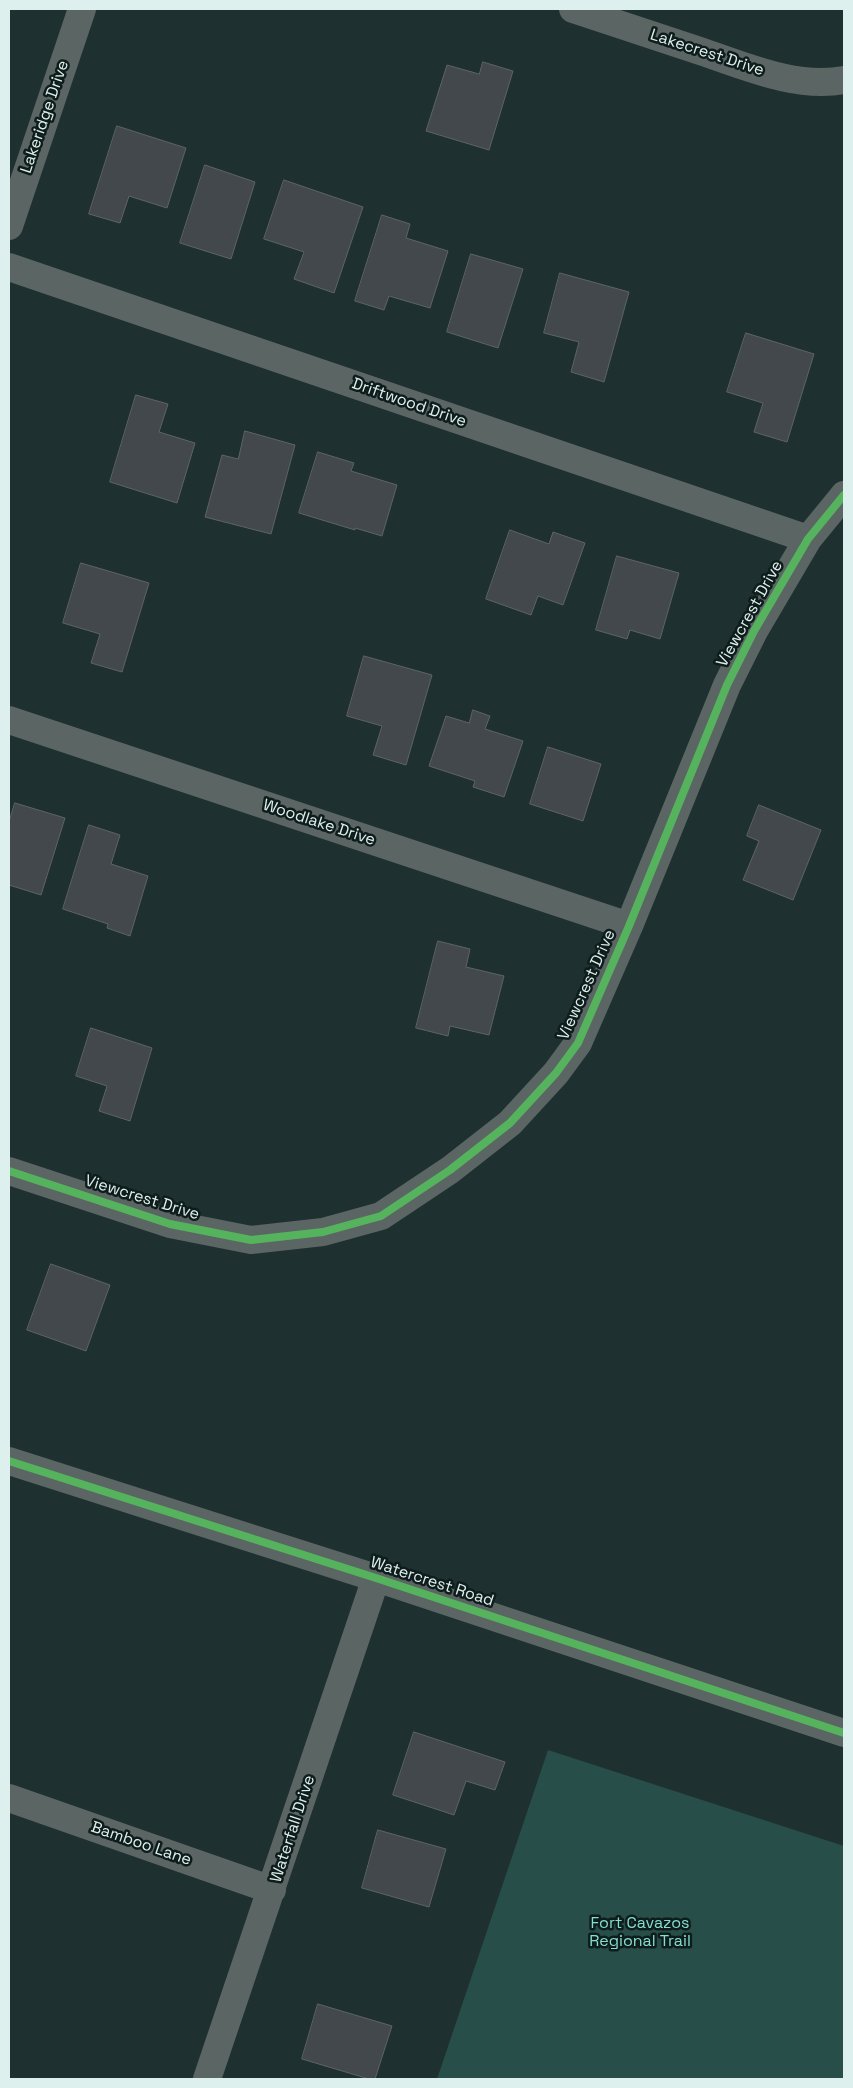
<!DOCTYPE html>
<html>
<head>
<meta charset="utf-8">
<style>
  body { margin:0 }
  #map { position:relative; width:853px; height:2088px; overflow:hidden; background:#1e302f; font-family:"Space Grotesk",sans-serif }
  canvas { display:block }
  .frame { position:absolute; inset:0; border:10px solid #def0ed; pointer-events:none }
</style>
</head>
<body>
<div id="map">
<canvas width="853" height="2088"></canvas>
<div class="frame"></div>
</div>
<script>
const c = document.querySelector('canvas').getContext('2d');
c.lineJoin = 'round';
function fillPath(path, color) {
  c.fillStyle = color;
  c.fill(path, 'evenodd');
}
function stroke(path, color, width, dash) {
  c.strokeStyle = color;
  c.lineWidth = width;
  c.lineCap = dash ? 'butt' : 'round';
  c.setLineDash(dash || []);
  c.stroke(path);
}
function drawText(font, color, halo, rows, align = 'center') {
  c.font = font + ' "Space Grotesk",sans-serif';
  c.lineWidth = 5;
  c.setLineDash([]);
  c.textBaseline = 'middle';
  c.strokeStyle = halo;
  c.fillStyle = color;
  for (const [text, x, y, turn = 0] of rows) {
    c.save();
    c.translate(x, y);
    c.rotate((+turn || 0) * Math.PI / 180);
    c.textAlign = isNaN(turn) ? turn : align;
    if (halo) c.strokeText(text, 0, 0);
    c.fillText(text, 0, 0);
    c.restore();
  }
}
fillPath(new Path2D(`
  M548,1750L844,1846V2079H437Z`), '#284e4a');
const building = new Path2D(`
  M483,62L513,71L489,150L426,131L447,65L479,74Z
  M117,126L186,148L167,208L129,196L120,223L89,214Z
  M205,165L255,182L231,259L180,243Z
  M284,180L363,207L334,293L294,279L304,252L264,239Z
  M382,215L410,224L406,238L448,251L430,308L389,296L384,310L355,301Z
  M471,254L523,269L498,348L447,332Z
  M560,273L629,292L604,382L571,372L579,342L544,333Z
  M746,333L814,354L787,442L754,432L763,403L727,392Z
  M136,395L168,404L159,432L195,443L177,503L110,482Z
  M245,431L295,445L271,534L205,517L222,455L238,459Z
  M318,452L354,463L351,471L397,485L382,536L355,528V530L299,513Z
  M510,530L549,544L553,532L585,543L563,605L538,596L531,615L486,599Z
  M617,556L679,573L660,639L630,630L627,639L596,630Z
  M81,563L149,583L122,672L91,663L100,634L63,623Z
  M364,656L432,675L406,765L373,755L382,726L347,716Z
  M473,710L490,716L485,729L523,741L504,797L473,787L475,781L429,766L446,716L469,723Z
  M548,747L601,764L583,821L530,804Z
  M15,803L65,818L41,895L9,885V822Z
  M759,805L821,830L793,900L743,880L759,841L747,836Z
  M89,825L120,835L111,864L148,876L130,936L107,928L108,924L63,909Z
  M438,941L470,949L466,967L504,976L489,1035L450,1026L448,1036L416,1028Z
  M91,1028L152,1048L130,1121L99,1111L107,1086L76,1076Z
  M51,1264L110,1285L86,1351L27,1330Z
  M414,1732L505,1762L495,1790L466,1781L454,1815L393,1795Z
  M378,1830L446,1849L429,1907L362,1888Z
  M318,2004L392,2026L375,2079H369L302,2059Z`);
fillPath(building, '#43484c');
stroke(building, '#5e6367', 1);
stroke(new Path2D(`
  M573,9C615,23 657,37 700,51C745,66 796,89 844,80
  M9,226L82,9
  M9,267L808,539
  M9,720L629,926
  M9,1171L170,1224L251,1240L323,1232L381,1216L450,1170L510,1123L556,1073L578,1043L629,926L727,685L754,631L808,539L844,495
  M9,1461L376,1578L844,1733
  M9,1798L272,1890
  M207,2079L376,1578`), '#5b6564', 28);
stroke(new Path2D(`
  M9,1171L170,1224L251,1240L323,1232L381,1216L450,1170L510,1123L556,1073L578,1043L629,926L727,685L754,631L808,539L844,495
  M9,1461L376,1578L844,1733`), '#56b35d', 8);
drawText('16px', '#def0ed', '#0e1d1b', [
  ["Lakecrest Drive",707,53,18],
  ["Lakeridge Drive",45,117,-71],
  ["Driftwood Drive",409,403,19],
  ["Viewcrest Drive",750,614,-61],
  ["Woodlake Drive",319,823,18],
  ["Viewcrest Drive",587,985,-66],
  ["Viewcrest Drive",142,1198,17],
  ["Watercrest Road",432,1582,18],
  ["Waterfall Drive",293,1829,-72],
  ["Bamboo Lane",141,1844,19]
]);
drawText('16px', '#85ded2', '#0e1d1b', [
  ["Fort Cavazos",640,1924],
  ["Regional Trail",640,1942]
]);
</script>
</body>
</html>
